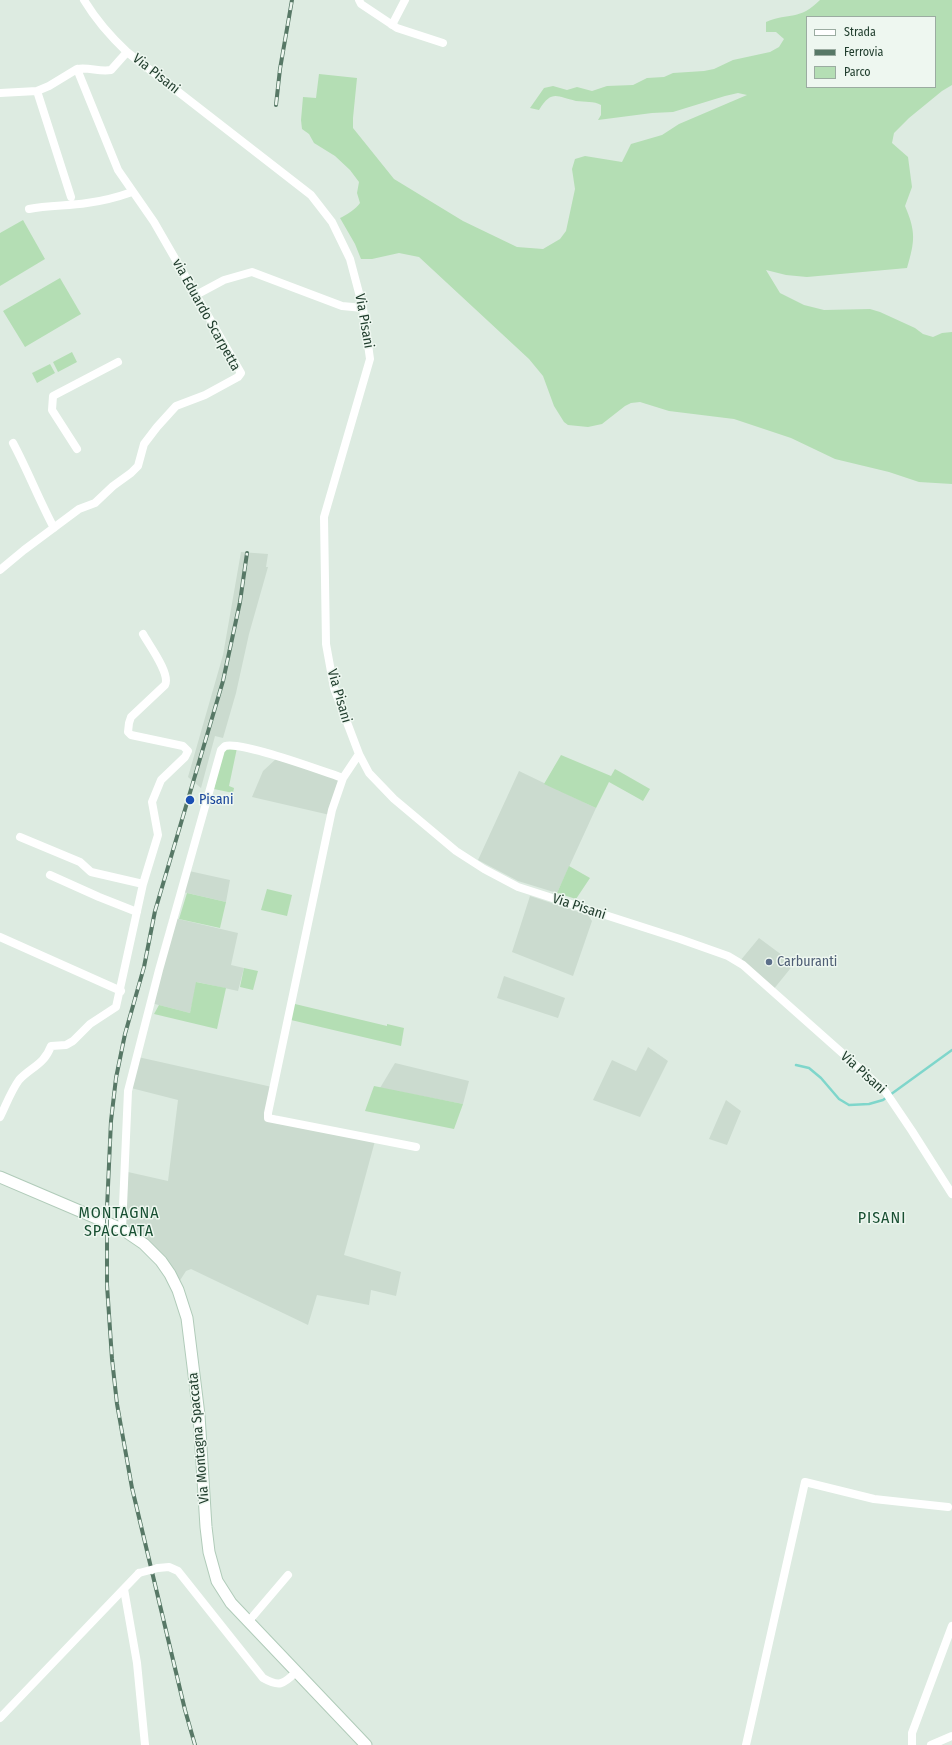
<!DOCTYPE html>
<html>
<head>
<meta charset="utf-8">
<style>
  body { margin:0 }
  #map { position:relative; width:952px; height:1745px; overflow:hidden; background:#ddebe1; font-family:"Fira Sans Condensed",sans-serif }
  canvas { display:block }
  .legend { position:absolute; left:806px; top:16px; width:130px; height:72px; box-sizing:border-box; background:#eef7f0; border:1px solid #9baca1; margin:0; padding:5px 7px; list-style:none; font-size:12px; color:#1e3b2b }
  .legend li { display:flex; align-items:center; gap:8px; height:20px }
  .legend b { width:20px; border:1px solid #9baca1 }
</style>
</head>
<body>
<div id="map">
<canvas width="952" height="1745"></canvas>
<ul class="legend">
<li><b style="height:5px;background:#fff"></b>Strada</li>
<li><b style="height:5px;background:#577866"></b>Ferrovia</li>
<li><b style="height:11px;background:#b4deb4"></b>Parco</li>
</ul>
</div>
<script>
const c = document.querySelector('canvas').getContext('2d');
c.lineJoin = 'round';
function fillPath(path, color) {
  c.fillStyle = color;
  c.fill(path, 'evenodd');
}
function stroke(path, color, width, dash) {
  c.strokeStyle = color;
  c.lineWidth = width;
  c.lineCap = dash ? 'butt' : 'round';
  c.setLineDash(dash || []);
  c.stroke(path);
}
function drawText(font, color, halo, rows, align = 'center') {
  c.font = font + ' "Fira Sans Condensed",sans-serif';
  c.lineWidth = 3;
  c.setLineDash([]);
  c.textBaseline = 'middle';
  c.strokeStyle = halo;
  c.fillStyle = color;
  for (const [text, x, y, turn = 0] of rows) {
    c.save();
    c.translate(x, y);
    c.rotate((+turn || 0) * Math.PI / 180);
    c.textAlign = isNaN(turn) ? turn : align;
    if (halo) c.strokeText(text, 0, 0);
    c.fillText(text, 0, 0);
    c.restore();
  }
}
fillPath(new Path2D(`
  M241,552L268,554L266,567H268L249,634L236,693L223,738L215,736L201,788L188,777L223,655Z
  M277,758L340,779L330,815L252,797L263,771Z
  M519,771L596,808L557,893L518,881L478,860Z
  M189,871L230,880L226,902L183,892Z
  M530,896L588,915L592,921L573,976L512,952Z
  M170,917L238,933L231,965L244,968L238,991L197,982L190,1013L147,1002Z
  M759,938L794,964L773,990L740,961Z
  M504,976L565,998L558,1018L497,998Z
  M648,1047L668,1061L640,1117L593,1100L612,1060L636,1071Z
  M138,1057L272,1087L266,1113L375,1141L344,1255L401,1272L396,1296L371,1290L369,1305L317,1295L308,1325L191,1269L186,1271L179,1282L125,1226L128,1172L168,1181L178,1100L131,1088Z
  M395,1063L469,1081L463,1104L380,1088Z
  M726,1100L741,1111L727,1145L709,1139Z`), '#cbdbcf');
fillPath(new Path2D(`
  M820,0H952V85L942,91L909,118L894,133L892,143L908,157L912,187L905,206C916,232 915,241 907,268L807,277L786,275L766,270L780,293L804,305L824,310L870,309L880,312L915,328L923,334L933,337L942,333L952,332V484L919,482L889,472L835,459L791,438L734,419L669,411L640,402L631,403L625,406L602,424L588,427L568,425L564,422L554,406L543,376L529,359L419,257L399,253L372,259H361L355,244L340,218C345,216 357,208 360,203L357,193L359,182L350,170L335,156L314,143L309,134L302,129L301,120L303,97L316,98L319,74L357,78L353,118V128L394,179L463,221L517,247L543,249L560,239L566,231L575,189L572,169L575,159L585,156L622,162L631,144L662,135L679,124L747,95L738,93L725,96L673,112L652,113L598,120L601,115V105C594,101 585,102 576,101C557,97 552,89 539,110L530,108L544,88L553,86L567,90L577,87L592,91L607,86L633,85L647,78L664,77L673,73L704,71L714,69L733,60L770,52L779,47L784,39L776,32H766V22C790,12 799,21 820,0ZM807,17H935V87H807Z
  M23,220L45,259L0,286V233Z
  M60,278L81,314L25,347L3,311Z
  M72,352L77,362L58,372L53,362Z
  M50,364L55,373L37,383L32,373Z
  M237,748L229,786L234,788L233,793L214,789L222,750Z
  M561,755L611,776L615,769L650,789L643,801L609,782L596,808L544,784Z
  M569,866L590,878L576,899L557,893Z
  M267,889L292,895L287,916L261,910Z
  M187,893L226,902L220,928L179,919Z
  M244,968L258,971L253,990L240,987Z
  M196,982L226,988L217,1029L154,1014L159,1005L190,1013Z
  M295,1004L387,1026V1024L404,1028L401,1046L291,1020L294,1005Z
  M374,1086L463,1104L454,1129L365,1111Z`), '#b4deb4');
stroke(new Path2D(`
  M796,1065L809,1068L821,1078L839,1099L849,1105L869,1104L883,1100L952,1050`), '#7fd6cb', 2.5);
const secondary = new Path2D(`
  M0,1177L122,1229L144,1244L161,1261L170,1274L178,1290L187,1318L199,1415L206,1527L209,1552L217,1581L231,1603L366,1745`);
stroke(secondary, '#b0cbb9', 13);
stroke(new Path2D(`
  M84,0C96,20 110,36 127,52L311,195L332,222L350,259L363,308L370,359L324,517L326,644L334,688L359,754L369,773L394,799L456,851L484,869L518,887L680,939L728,956L743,965L885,1091L912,1131L952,1194
  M359,0L361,4L397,28L443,43
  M392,25L405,0
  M37,91L71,197
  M0,93L37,91L49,86L77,69
  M29,209C48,205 68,206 87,203C103,201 118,197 132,192
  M196,295L224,280L252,272L342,306L363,308
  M13,443C28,471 39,500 54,528
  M77,449L52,410L53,396L118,362
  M0,570L24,550L79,509L95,503L113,486L131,473L138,466L144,444L157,427L176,406L205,395L238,377L241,373L154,222L118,170L77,69C89,67 99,72 111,70L127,52
  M343,778L332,810L268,1113V1118L416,1147
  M20,837L80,862L91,872L143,884
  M50,875L99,897L137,912
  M0,937L121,991
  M0,1117C6,1105 11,1091 19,1080C31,1067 44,1065 51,1046L66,1045L73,1041L90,1024L116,1007L143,884L158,835L152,802L161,780L185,757L188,751L183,746L131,735L128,732L129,723L131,717L165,685C171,674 149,645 143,634
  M122,1229L128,1091L159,970L221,750L225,746C242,741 322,771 343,778L359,754
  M158,1568L169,1567L178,1571L263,1678C279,1687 283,1685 296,1672
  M124,1589L137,1663L145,1745
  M248,1622L288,1575
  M0,1718L139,1573
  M746,1745L805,1482L874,1499L948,1507
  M912,1745V1733L952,1626
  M931,1745L952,1736`), '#fff', 8);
stroke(secondary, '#fff', 11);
const rail = new Path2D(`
  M276,105L280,69L292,0
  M195,1745L185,1710L132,1488L117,1404L112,1359L107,1285V1208L111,1121L116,1078L125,1034L144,967L155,911L223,681L240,602L247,553`);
stroke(rail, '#577866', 4);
stroke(rail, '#eef7f0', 2.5, [8]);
stroke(new Path2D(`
  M139,1573L158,1568`), '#fff', 8);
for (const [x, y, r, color] of [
  [190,800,5,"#1a4fb4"],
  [769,962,4,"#5c6f8a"]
]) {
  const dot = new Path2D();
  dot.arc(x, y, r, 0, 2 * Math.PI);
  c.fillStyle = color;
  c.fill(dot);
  stroke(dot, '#eef7f0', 1.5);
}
drawText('14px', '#1e3b2b', '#eef7f0', [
  ["Via Pisani",156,74,38],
  ["via Eduardo Scarpetta",206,315,61],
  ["Via Pisani",364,321,80],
  ["Via Pisani",339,696,74],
  ["Via Pisani",579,907,18],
  ["Via Pisani",863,1073,42],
  ["Via Montagna Spaccata",199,1438,-95]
]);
drawText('14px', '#164399', '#eef7f0', [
  ["Pisani",199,800]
], 'left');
drawText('14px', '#4e5e75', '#eef7f0', [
  ["Carburanti",777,962]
], 'left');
c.letterSpacing = '1px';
drawText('16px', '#184f32', '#eef7f0', [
  ["MONTAGNA",119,1214],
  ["SPACCATA",119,1232],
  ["PISANI",882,1219]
]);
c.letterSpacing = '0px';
</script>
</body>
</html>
